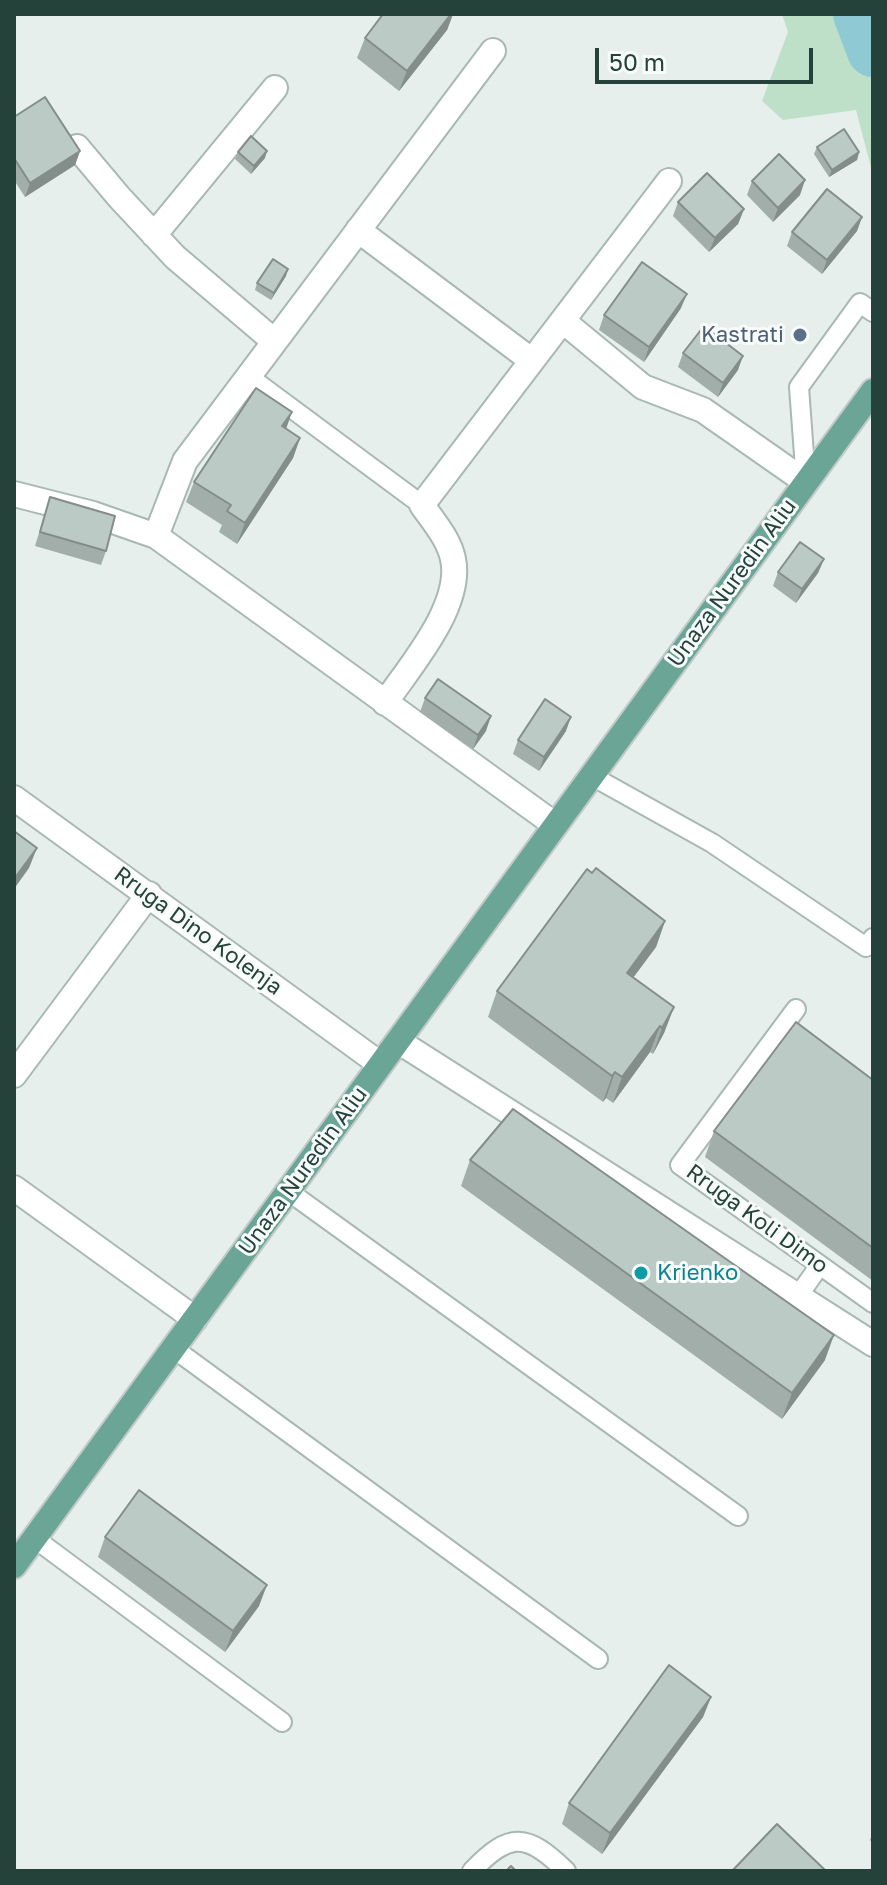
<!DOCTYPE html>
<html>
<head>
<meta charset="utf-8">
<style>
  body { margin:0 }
  #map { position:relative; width:887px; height:1885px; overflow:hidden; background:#e6efeb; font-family:"Golos Text",sans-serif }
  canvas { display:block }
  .frame { position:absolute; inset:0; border:16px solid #24423a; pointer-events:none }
  .scale { position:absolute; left:595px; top:48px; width:218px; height:36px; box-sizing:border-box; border:4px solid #24423a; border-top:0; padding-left:10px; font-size:24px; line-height:28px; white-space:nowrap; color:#24423a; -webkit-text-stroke:6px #f7fbf9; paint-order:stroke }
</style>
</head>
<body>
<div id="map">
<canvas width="887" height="1885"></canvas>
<div class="frame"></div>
<div class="scale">50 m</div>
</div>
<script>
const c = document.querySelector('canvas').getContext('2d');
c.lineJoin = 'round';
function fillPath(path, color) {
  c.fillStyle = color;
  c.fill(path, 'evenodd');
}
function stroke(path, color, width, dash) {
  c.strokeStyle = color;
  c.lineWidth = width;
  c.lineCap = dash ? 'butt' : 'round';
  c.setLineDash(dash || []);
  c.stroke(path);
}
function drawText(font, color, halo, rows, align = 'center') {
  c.font = font + ' "Golos Text",sans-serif';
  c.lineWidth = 6;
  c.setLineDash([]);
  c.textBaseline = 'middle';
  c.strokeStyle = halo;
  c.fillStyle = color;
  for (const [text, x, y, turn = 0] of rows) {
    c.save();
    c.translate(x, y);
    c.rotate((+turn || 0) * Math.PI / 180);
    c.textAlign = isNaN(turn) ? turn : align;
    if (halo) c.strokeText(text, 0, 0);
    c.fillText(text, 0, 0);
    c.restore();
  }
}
fillPath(new Path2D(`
  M782,14H873V175L856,110L783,120L762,101L788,32Z`), '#bfe0c8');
stroke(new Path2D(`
  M859,14L873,51`), '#8ec9d4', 52);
const lane = new Path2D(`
  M248,376L422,505
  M806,482L799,387L860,303L873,312
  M590,775L712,843L866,947L873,938
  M796,1009L680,1165L873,1303
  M288,1191L738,1516
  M798,1296L820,1265
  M173,1348L598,1659
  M34,1538L282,1722
  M472,1871C510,1831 527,1833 566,1871`);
const street = new Path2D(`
  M77,147L119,197L175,257L274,341
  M358,230L531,360
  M154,235L275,88
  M563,321L643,387L703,410L806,482
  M14,494L93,514L156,536L554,824
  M156,536L185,461L493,51
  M385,703C410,666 463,606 453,559C449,539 433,521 422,505L669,181
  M14,798L380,1064
  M398,1041L873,1344
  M14,1075L149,894
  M14,1188L195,1319`);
const primary = new Path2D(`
  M14,1566L873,391`);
stroke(lane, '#a8b8b2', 22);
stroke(street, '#a8b8b2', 28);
stroke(primary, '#c2cac8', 28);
stroke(lane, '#fff', 18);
stroke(street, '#fff', 24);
stroke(primary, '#6aa596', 24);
fillPath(new Path2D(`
  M383,14H453L447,30L399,91L357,58L365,38Z
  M14,117L80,151L75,165L25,197L14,180Z
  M817,147L859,152L857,160L829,177L814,154Z
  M238,152L265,158L251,174L235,159Z
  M752,181L800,195L773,222L747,195Z
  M678,202L744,209L738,224L709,252L673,216Z
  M862,217L857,231L822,274L787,246L792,232Z
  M286,276L271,300L255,290L257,283Z
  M681,308L644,362L599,330L604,315Z
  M683,353L738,370L718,397L678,367Z
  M286,429L300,438L293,458L237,544L219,532L222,525L186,502L194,482Z
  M50,497L106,551L101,565L35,546Z
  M824,559L818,573L796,603L773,586L778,572Z
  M425,698L486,731L473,749L420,712Z
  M566,731L539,771L513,754L518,740Z
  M665,921L656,947L633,978L674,1007L664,1033L653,1054L650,1052L613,1103L606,1098L603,1102L488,1017L497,991Z
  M873,1080V1281L705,1157L714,1131Z
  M470,1160L825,1360L782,1419L461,1186Z
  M105,1537L259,1606L225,1652L98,1557Z
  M711,1697L703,1717L602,1854L562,1824L569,1803Z
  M873,1831V1844L870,1840Z`), '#a1aea9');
fillPath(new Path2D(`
  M451,14H453L447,30L399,91L407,71Z
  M80,151L75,165L25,197L30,183Z
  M267,151L265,158L251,174L254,166Z
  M859,152L857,160L829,177L832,170Z
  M805,180L800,195L773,222L778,208Z
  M744,209L738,224L709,252L715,238Z
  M862,217L857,231L822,274L827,260Z
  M288,269L286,276L271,300L274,293Z
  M687,294L681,308L644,362L649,347Z
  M743,356L738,370L718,397L723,383Z
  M292,412L285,432L282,426Z
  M300,438L293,458L237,544L245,523Z
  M824,559L818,573L796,603L802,589Z
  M491,716L486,731L473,749L478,735Z
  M571,717L566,731L539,771L544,757Z
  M37,848L29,868L14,889V879Z
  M665,921L656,947L617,999L627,973Z
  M674,1007L664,1033L653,1054L662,1028Z
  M660,1026L650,1052L613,1103L622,1077Z
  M615,1072L606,1098L603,1102L612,1076Z
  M834,1335L825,1360L782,1419L792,1393Z
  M267,1585L259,1606L225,1652L233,1631Z
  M711,1697L703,1717L602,1854L610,1833Z`), '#838d89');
const building = new Path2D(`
  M383,14H451L407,71L365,38Z
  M45,97L80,151L30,183L14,158V117Z
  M844,129L859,152L832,170L817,147Z
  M251,136L267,151L254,166L238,152Z
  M779,154L805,180L778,208L752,181Z
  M707,173L744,209L715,238L678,202Z
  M827,189L862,217L827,260L792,232Z
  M273,259L288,269L274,293L257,283Z
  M642,262L687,294L649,347L604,315Z
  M704,326L743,356L723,383L683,353Z
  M256,388L292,412L282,426L300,438L245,523L227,511L231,505L194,482Z
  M50,497L115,516L106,551L40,532Z
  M800,542L824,559L802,589L778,572Z
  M438,679L491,716L478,735L425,698Z
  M545,699L571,717L544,757L518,740Z
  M14,831L37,848L14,879Z
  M596,868L665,921L627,973L674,1007L662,1028L660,1026L622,1077L615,1072L612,1076L497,991L587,869L592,873Z
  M796,1022L873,1080V1248L714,1131Z
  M513,1109L834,1335L792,1393L470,1160Z
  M139,1490L267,1585L233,1631L105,1537Z
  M669,1665L711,1697L610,1833L569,1803Z
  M777,1824L826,1871H732Z
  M511,1866L516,1871H506Z`);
fillPath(building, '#bbcac4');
stroke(building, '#838d89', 2);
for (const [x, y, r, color] of [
  [800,335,8,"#5c6f8a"],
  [641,1273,8,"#0f9aa8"]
]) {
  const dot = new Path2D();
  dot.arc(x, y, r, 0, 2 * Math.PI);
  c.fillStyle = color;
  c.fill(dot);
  stroke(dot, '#f7fbf9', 3);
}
drawText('22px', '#4e5e75', '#f7fbf9', [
  ["Kastrati",784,335]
], 'right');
drawText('22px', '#24423a', '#f7fbf9', [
  ["Unaza Nuredin Aliu",732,583,-54],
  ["Rruga Dino Kolenja",198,931,36],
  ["Unaza Nuredin Aliu",303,1171,-54],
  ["Rruga Koli Dimo",757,1219,36]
]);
drawText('22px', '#0d838f', '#f7fbf9', [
  ["Krienko",657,1273]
], 'left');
</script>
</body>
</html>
